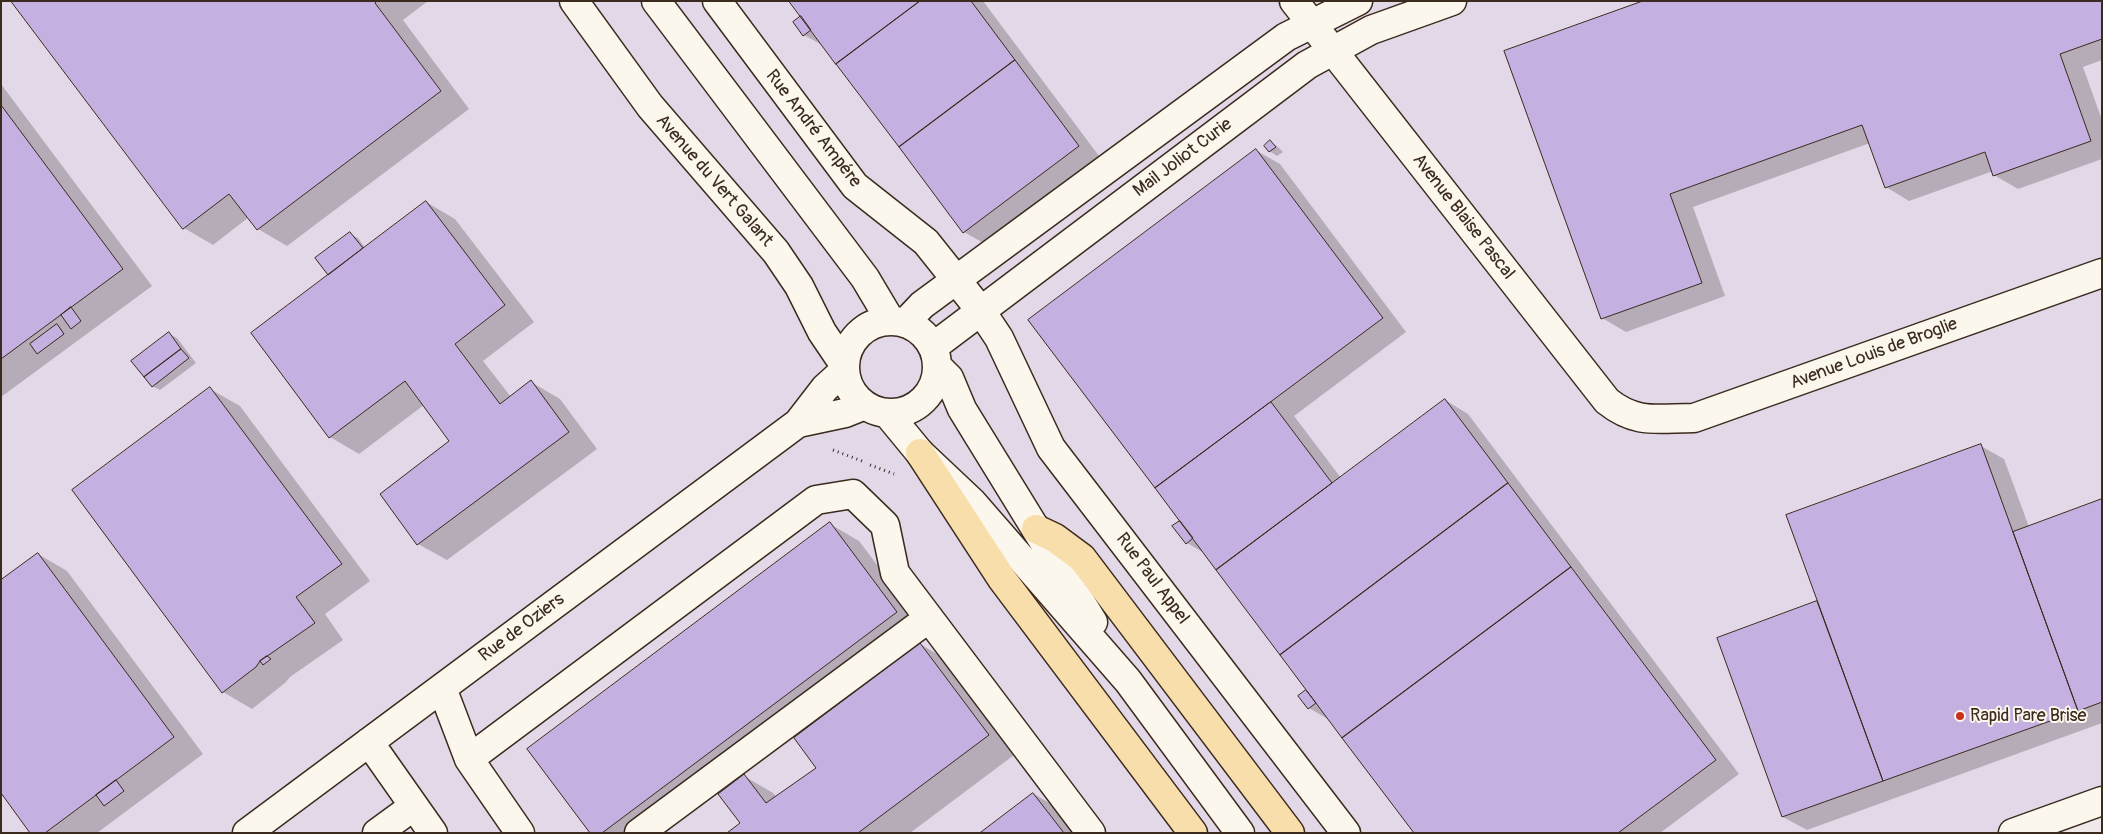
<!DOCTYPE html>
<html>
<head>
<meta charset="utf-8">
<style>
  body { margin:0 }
  #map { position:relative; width:2103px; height:834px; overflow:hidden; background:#f0e9ea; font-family:Pangolin,sans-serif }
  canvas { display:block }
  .frame { position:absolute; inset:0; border:2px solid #3b2a1e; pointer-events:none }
</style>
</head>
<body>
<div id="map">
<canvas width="2103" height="834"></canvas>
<div class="frame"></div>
</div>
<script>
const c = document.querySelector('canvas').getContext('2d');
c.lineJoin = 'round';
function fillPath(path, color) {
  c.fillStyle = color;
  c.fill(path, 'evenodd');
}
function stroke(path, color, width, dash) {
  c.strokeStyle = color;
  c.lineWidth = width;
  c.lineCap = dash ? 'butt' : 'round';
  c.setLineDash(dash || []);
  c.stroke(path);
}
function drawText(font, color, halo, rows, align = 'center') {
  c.font = font + ' Pangolin,sans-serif';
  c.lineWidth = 4;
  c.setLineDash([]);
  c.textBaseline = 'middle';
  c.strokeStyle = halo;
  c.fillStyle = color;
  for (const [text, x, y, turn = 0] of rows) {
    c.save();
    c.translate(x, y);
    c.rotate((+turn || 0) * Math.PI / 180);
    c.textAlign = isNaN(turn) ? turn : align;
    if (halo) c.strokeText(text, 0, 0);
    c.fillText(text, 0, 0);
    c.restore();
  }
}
fillPath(new Path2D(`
  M1,1H2102V808L2036,833H1Z`), '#e3d8e7');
fillPath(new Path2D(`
  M12,1H428L403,20L469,109L287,246L258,229L249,217L213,245L184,228Z
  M791,1H983L1102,160L987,245L964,232L826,47L804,35L802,16Z
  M2102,1V60L2083,67L2102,120V159L2018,189L1994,175L1993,171L1909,201L1886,187L1870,143L1693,207L1725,296L1626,332L1602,318L1506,52Z
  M1,84L152,286L1,397Z
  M1270,142L1278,147L1283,152L1277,156L1269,151Z
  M1257,151L1280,164L1406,332L1294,416L1341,478L1445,400L1468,414L1739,774L1660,833H1415L1331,721L1309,708L1300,696L1308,690L1206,554L1187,543L1181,521L1030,320Z
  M426,202L455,219L534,322L483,361L511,397L531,382L560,399L597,449L447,560L418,544L451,441L424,405L359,454L330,437L252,334L330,275L350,234L358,238L365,248Z
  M169,334L177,338L196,363L160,390L152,386Z
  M210,389L240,406L370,581L325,614L343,640L290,677L285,683L252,709L223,692Z
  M1981,446L2004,459L2029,527L2102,501V723L1807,830L1783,817L1718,638L1819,602Z
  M830,524L859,541L926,629L654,833H591Z
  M38,554L67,571L203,754L97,833H32Z
  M920,644L949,661L1018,752L910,833H729L742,823L744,776L773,793L777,797L818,768Z
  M1034,794L1063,811L1079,833H982Z`), '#0003');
const building = new Path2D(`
  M11,1H377L375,3L441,91L257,230L229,194L183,229Z
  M789,1H920L836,64Z
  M920,1H971L1015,60L899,147L836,64Z
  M1643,1H2102V39L2060,54L2091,141L1993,176L1985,152L1885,188L1862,125L1670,194L1702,283L1601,319L1504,51Z
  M801,16L811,30L803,36L793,22Z
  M1015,60L1079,146L963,233L899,147Z
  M1,105L123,269L1,359Z
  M1270,140L1276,147L1269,152L1264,146Z
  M1256,149L1383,318L1155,488L1028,320Z
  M426,201L505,305L455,344L500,404L531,380L569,432L417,545L380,494L449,441L405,381L329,438L251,333Z
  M350,232L363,248L328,275L315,258Z
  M71,307L81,321L71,329L61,315Z
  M57,324L64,334L37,354L30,344Z
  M169,332L181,349L144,377L131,361Z
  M181,349L189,358L152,387L144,377Z
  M210,387L342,564L296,597L315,623L260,661L256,667L222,693L72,490Z
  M1445,399L1508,483L1280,655L1216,570Z
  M1271,402L1332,483L1216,570L1155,488Z
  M1981,444L2078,711L1883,781L1786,515Z
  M1508,483L1571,567L1342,738L1280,655Z
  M2102,499V702L2078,711L2013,532Z
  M1180,521L1193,538L1186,544L1172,526Z
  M830,522L897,612L602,833H590L527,749Z
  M38,553L174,737L45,833H30L1,793V580Z
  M1571,567L1716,760L1618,833H1414L1342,738Z
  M1817,601L1883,781L1782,817L1717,638Z
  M920,643L989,735L858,833H727L740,823L718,794L744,774L766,803L816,768L794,738Z
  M267,656L271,659L263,665L260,661Z
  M1306,690L1316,703L1308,709L1298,696Z
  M116,780L124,791L104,806L96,795Z
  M1033,793L1064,833H980Z`);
fillPath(building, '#c5b1e1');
stroke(building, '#3b2a1e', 1);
const minor = new Path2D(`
  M574,1L650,106L776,252L799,286L822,332L845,366
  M656,1L865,278L890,320
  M717,1L855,186L926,242L981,311L999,338L1051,448L1346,833
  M1294,1L1607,401C1637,425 1658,418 1694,418L2102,273
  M845 367a46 46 0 1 1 92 0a46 46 0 1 1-92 0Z
  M905,323L922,305L1286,37L1358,1
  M933,347L1307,65L1371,30L1452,1
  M937,366L949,378L962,409L1093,622
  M887,413L920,453L972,502L1128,681L1240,833
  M798,423L845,413L865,405
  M442,688L469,759L520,833
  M369,742L433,833
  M469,759L816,500L853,494L885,525L895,573L1091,833
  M247,833L798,423L825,388L845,370
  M377,833L414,806
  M639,833L929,618
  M2013,833L2102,801`);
const highway = new Path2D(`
  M920,453L1002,579L1193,833
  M1036,529L1055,538L1082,558L1290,833`);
stroke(minor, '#3b2a1e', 31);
stroke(highway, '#3b2a1e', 31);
stroke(new Path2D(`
  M833,450L862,461
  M870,465L894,474`), '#3b2a1e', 3, [1, 4]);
stroke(minor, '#fbf7ec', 28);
stroke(highway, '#f8deab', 28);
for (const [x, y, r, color] of [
  [1960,716,5,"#c8321e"]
]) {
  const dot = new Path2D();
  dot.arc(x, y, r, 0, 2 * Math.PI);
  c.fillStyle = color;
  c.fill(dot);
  stroke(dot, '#fbf7ec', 2);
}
drawText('18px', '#3b2a1e', '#fbf7ec', [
  ["Rue André Ampére",813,129,52],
  ["Mail Joliot Curie",1183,158,-37],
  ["Avenue du Vert Galant",714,181,49],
  ["Avenue Blaise Pascal",1463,217,52],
  ["Avenue Louis de Broglie",1874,354,-20],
  ["Rue Paul Appel",1152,579,53],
  ["Rue de Oziers",522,628,-37]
]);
drawText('18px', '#3b2a1e', '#fbf7ec', [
  ["Rapid Pare Brise",1970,716]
], 'left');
</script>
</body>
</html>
